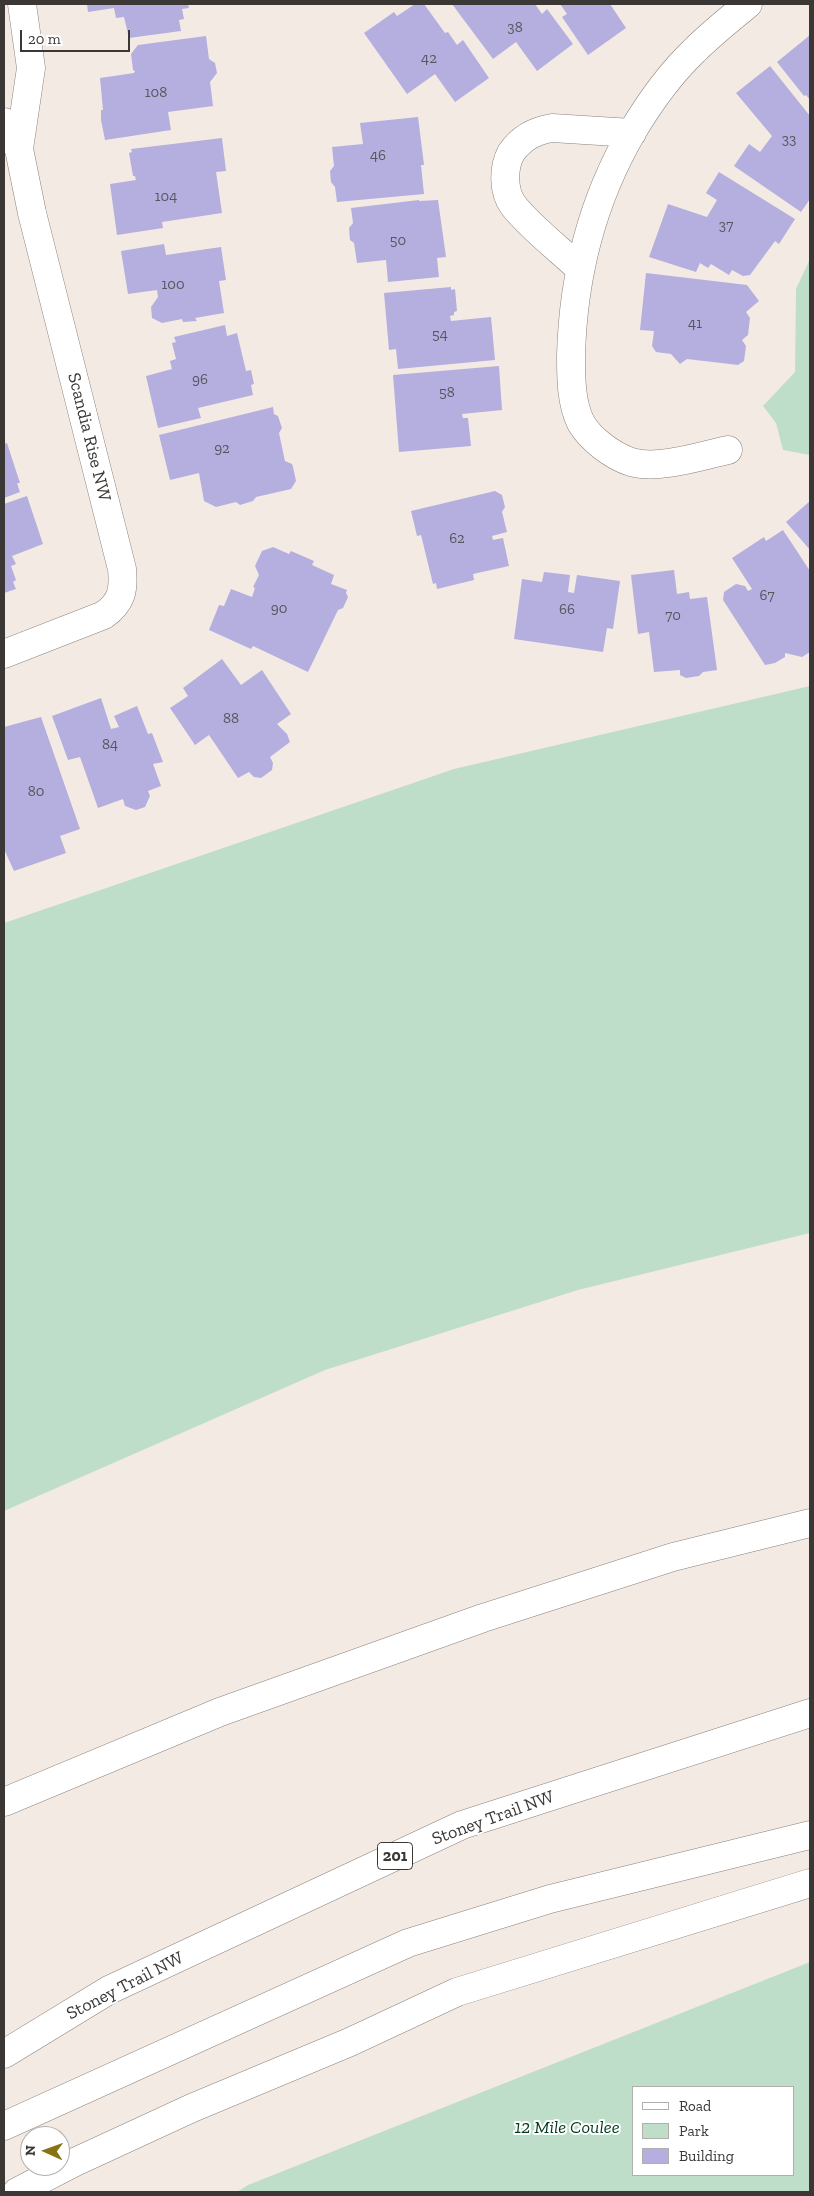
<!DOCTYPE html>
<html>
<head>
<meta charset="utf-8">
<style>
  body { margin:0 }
  #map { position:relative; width:814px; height:2196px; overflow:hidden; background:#f4eae4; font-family:"Zilla Slab",serif }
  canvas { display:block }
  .frame { position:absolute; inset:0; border:5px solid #3b3735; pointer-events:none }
  .legend { position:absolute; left:632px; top:2086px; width:162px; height:90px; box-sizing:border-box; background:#fff; border:1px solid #b1afae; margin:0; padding:6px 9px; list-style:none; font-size:15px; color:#3b3735 }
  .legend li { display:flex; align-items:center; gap:10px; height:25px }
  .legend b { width:25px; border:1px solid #b1afae }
  .north { position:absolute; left:20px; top:2126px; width:50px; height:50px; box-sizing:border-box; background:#fff; border:1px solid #b1afae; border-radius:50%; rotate:272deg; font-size:14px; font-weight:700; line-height:20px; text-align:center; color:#3b3735 }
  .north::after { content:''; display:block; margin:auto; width:18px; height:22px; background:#887214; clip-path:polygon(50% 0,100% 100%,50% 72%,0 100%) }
  .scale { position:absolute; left:20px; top:30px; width:110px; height:22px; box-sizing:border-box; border:2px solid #3b3735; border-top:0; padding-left:6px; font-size:15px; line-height:18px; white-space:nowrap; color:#3b3735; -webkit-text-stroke:4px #fff; paint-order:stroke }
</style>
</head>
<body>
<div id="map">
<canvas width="814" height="2196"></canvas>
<div class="frame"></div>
<ul class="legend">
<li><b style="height:6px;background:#fff"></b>Road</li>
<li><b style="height:14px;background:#bfdec9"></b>Park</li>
<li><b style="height:14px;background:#b4afde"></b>Building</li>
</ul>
<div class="north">N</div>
<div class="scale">20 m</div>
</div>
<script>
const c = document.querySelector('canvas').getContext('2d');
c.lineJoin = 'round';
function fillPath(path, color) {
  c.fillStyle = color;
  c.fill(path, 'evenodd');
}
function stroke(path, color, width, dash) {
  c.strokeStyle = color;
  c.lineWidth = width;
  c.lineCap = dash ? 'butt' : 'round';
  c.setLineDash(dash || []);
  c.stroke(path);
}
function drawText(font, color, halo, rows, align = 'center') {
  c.font = font + ' "Zilla Slab",serif';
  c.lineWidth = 4;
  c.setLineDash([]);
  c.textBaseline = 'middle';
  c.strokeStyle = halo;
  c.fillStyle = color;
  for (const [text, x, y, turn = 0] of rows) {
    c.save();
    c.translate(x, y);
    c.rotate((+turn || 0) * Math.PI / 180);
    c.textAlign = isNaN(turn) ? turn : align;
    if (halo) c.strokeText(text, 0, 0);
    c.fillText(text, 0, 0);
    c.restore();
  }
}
fillPath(new Path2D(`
  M810,259V455L783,450L776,423L763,406L795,372L796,289Z
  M810,686V1233L578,1290L325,1370L4,1511V923L454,769Z
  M810,1962V2192H237L248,2185ZM633,2087H793V2175H633Z`), '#bfdec9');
fillPath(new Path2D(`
  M87,4H188L189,8L182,9L184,19L179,20L181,31L129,38L124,17L116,18L114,8L88,12Z
  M415,4H424L445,33L448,32L457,45L463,40L489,78L455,102L435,74L407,94L364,33L394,12L397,16Z
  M452,4H535L542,14L547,9L573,44L537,71L516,42L493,59Z
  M560,4H610L626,28L588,55L562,17L567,14Z
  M810,35V100L806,95L804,96L777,62Z
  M206,36L209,59L215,63L217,73L210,82L213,106L168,112L171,130L105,140L101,120V110H103L100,78L134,73L135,71L133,70L131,54L138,45Z
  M770,66L810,116V199L801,212L734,166L749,144L760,152L772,136L736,93Z
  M418,117L424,165H421L424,194L337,202L335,187L331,182L330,171L334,166L332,147L363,144L360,123Z
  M222,138L226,171L216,172L222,213L162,222L163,228L117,235L110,184L136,180L135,176H133L129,153L132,152L131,149Z
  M719,172L795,219L779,244L775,241L750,275L743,276L732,270L729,275L711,264L708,268L700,263L696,272L649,257L668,204L707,217L717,200L706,193Z
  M419,200V201L438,200L446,257L437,258L439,277L388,282L386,260L357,263L354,243L350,240L349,228L353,223L351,208Z
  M164,244L166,255L221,247L226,280L219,281L224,313L195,318L197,321L183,322L182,319L162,323L152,318L151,307L158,297L157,290L128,294L121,251Z
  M646,273L747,285L759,301L746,312L750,318L748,335L742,340L746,346L744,361L738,365L687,359L680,364L671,354L656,352L652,346L654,331L640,330Z
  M451,287V290L455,289L457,311L454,312V315L450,316L451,321L491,317L495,360L398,369L396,349L389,350L384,293Z
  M225,325L227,336L237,333L246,371L251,370L254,384L251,385L253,395L198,408L201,418L158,428L146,376L172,369L170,361L176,359L172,343L176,342L174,337Z
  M499,366L502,410L462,414L463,418H468L471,446L399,452L393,375Z
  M273,407L274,414L278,416L282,428L279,433L285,461L292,464L293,467L296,481L291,489L256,497L253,501L240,505L236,502L216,507L204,501L199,473L170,480L159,435Z
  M7,443L20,483H17L20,492L4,498V444Z
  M495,491L502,495L505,507L502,512L507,532L492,536L493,540L503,538L509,566L473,574L474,580L437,589L436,583L433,584L421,535L417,536L411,511Z
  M27,496L43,544L12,556L16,564L11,566L16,580L13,582L16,589L4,593V504Z
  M810,501V550L786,522Z
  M783,530L810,571V652L802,657L785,653V657L775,663L765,665L723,600L724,592L736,584L745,586L748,591L752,589L732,558L764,537L766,541Z
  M273,547L289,554L291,551L314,561L312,565L334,575L331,584L347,590L346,593L348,597L343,608L338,610L308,672L253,646L251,649L209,630L219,605L224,606L231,589L252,597L255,588L253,587L259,575L255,566L262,551Z
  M674,570L677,594L689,592L690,599L707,597L717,670L703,672L699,676L686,678L680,675V670L654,672L649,632L638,634L631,575Z
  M544,572L570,575L568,592L574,593L577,575L620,581L613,629L607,628L603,652L514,639L522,579L542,582Z
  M222,659L241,685L262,670L291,714L277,724L287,734L290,742L270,757L273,763L272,770L261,778L254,777L249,772L238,778L209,735L195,745L170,708L188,696L183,688Z
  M101,698L111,729L119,727L114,716L137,706L148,734L152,733L163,762L153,764L161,786L148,791L150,796L145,807L136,810L125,806L123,799L98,808L80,757L68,760L52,716Z
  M41,717L80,829L60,836L66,853L14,871L4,849V727Z`), '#b4afde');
const street = new Path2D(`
  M4,122L19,149L32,213L122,569C124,590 122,602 104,615L4,654
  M19,149L31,68L22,4
  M579,268C560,250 528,225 513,205C503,191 503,168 511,153C521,138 534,131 552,128L632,133
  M728,450C700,456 659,470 631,462C613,456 591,440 581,423C571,403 571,378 571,356C573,277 592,201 632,132C648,105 671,73 694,51C711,34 730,19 748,4`);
const secondary = new Path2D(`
  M17,2192L75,2162L192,2108L350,2042L457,1992L810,1883`);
const highway = new Path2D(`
  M4,1802L220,1712L483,1618L673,1557L810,1523
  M4,2054L109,1990L462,1825L810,1713
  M4,2126L408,1943L550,1899L810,1835`);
stroke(street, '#8b817c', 29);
stroke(secondary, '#8b817c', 29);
stroke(highway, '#8b817c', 29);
stroke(street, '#fff', 28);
stroke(secondary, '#fff', 28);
stroke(highway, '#fff', 28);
drawText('15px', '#59555f', null, [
  ["38",515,28],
  ["42",429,59],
  ["108",156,93],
  ["33",789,140],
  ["46",378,156],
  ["104",166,197],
  ["37",726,226],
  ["50",398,241],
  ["100",173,285],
  ["41",695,324],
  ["54",440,335],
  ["96",200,380],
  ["58",447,393],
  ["92",222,449],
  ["62",457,539],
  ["67",767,596],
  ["90",279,609],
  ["66",567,610],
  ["70",673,616],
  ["88",231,719],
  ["84",110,745],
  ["80",36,792]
]);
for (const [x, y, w] of [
  [395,1856,35]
]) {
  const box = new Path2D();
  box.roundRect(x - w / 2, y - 13.5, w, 27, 4);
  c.fillStyle = '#fff';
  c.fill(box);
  stroke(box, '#3b3735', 1);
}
drawText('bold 16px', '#3b3735', null, [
  ["201",395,1856]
]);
drawText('18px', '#3b3735', '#fff', [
  ["Scandia Rise NW",89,437,76],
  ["Stoney Trail NW",493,1818,-20],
  ["Stoney Trail NW",125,1986,-27]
]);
drawText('italic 18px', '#003b1f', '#fff', [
  ["12 Mile Coulee",567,2128]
]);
</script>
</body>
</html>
